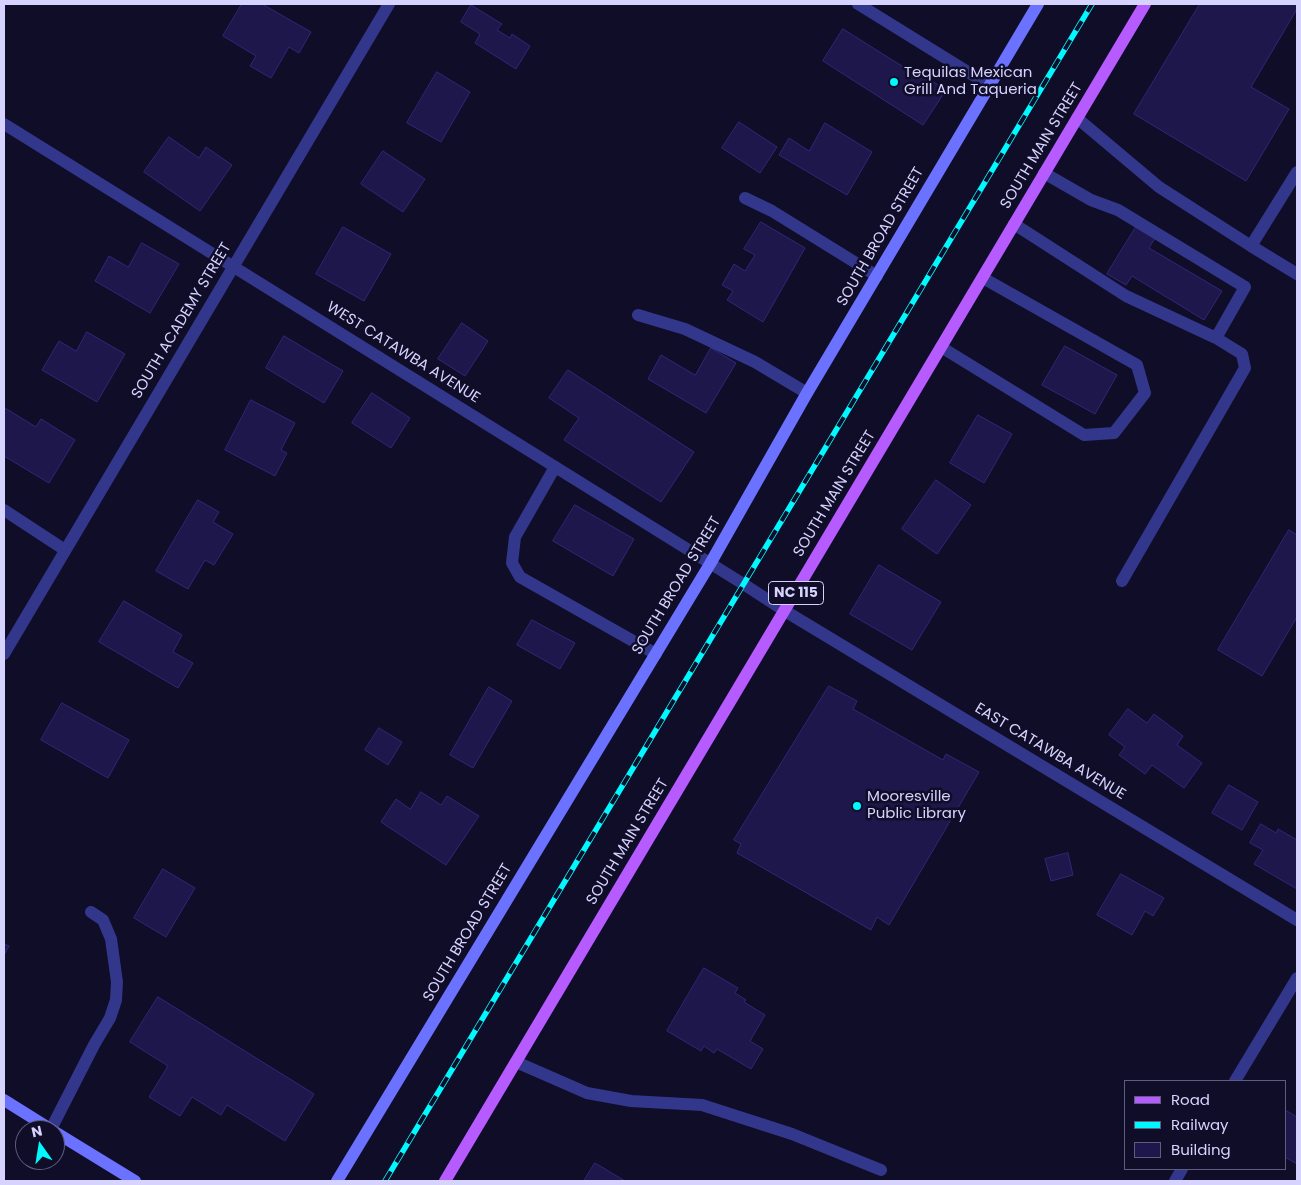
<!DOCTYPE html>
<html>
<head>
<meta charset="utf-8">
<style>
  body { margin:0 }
  #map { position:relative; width:1301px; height:1185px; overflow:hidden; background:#100d28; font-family:Poppins,sans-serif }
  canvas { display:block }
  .frame { position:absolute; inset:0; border:5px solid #d6d4ff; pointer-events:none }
  .legend { position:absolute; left:1124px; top:1080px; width:162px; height:90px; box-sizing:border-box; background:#100d28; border:1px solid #5f5d7e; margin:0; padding:6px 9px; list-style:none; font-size:15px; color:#d6d4ff }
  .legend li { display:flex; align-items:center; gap:10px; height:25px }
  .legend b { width:25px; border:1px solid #5f5d7e }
  .north { position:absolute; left:15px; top:1120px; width:50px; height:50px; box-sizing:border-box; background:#100d28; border:1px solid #5f5d7e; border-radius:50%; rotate:347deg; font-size:14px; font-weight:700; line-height:20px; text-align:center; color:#d6d4ff }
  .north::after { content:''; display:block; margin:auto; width:18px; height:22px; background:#00f8ff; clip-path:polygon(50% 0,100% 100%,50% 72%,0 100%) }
</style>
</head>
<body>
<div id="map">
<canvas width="1301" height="1185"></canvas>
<div class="frame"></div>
<ul class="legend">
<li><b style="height:6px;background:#b65bff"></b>Road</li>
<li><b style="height:6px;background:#00f8ff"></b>Railway</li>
<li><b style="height:14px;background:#1e174b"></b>Building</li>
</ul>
<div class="north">N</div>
</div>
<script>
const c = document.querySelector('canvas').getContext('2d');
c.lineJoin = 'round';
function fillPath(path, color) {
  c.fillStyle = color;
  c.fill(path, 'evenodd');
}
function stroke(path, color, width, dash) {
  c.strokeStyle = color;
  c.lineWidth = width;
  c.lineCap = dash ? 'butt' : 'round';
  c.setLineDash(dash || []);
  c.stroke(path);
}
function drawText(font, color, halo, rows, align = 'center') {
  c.font = font + ' Poppins,sans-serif';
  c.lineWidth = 5;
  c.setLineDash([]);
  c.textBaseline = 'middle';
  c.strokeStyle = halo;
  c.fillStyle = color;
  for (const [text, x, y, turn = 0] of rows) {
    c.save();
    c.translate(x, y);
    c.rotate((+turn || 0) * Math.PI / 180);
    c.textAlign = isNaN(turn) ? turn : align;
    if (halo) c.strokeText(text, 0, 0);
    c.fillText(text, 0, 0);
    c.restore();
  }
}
const building = new Path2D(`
  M242,4H262L311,32L299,53L289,47L271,78L250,66L256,56L223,36Z
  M1200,4H1297V9L1251,87L1289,109L1246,181L1134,114Z
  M471,5L502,24L497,30L510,38L512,34L530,46L516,69L475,43L480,34L461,22Z
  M843,29L913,73L915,70L946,90L923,125L823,61Z
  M437,72L470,92L441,142L407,123Z
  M739,122L777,147L760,173L722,148Z
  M825,123L872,152L847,195L779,155L789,138L809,151Z
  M169,137L199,158L206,147L232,165L200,211L144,172Z
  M383,151L425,179L403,212L361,184Z
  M761,222L805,248L763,322L727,300L733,291L722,285L734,264L745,271L755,255L744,249Z
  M343,227L391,254L364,301L316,274Z
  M1136,227L1155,238L1149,248L1222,291L1204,320L1132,276L1126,285L1107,274Z
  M142,243L179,264L150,313L95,281L109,256L128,267Z
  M462,323L488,341L465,376L438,359Z
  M87,332L125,354L97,402L42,370L59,341L76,351Z
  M284,336L343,371L324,403L266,368Z
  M1065,346L1117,375L1095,414L1042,385Z
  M711,348L736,363L706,413L648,379L661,355L695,375Z
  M568,370L694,452L661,502L564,440L579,418L549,398Z
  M372,393L410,418L391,448L352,423Z
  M251,400L295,423L281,450L287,453L275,476L225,450Z
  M5,408L36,427L41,419L75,440L49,483L4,456Z
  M978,415L1012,434L984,483L950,463Z
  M936,480L971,505L937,554L902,529Z
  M198,500L219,512L213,522L233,534L214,565L205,560L188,589L156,571Z
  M575,505L634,539L613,576L553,541Z
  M1289,530L1297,535V617L1262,676L1218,650Z
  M879,565L941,602L912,650L850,614Z
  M124,601L182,635L173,652L193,663L178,688L99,642Z
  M532,620L575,643L560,669L517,645Z
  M829,686L857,701L853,709L943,760L946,754L979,772L889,925L877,917L871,930L737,853L741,844L734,840Z
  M489,687L512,701L473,768L450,755Z
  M62,703L129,740L108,778L41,740Z
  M1128,709L1147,723L1154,714L1183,736L1177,745L1202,763L1184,788L1152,765L1145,774L1119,755L1125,747L1109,735Z
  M379,728L402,742L388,765L365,750Z
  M1229,785L1258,802L1242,830L1212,813Z
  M421,792L441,805L447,796L479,816L446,865L381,822L396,799L410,809Z
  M1261,824L1276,833L1278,829L1297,840V889L1254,864L1263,850L1250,843Z
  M1068,853L1073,875L1051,881L1045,859Z
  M163,869L195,888L166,937L134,918Z
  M1121,874L1164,898L1153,916L1145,911L1132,935L1097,915Z
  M4,944L9,946L4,955Z
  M704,968L738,988L735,993L746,1000L744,1002L765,1015L750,1041L763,1049L751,1069L717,1049L714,1053L704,1046L701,1051L667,1031Z
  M158,997L314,1094L285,1141L227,1105L221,1115L192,1097L180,1116L149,1097L168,1066L130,1042Z
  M1285,1110L1297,1117V1164L1285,1157Z
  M595,1163L625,1181H584Z`);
fillPath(building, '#1e174b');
stroke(building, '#312779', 1);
stroke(new Path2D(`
  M858,4L989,85
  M1077,118L1159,187L1251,246L1297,274
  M1044,173L1091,200L1118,210L1245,287L1216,338
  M745,198L772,211L877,276
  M1014,224L1126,296L1216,338L1242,354L1245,368L1122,581
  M1251,246L1297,172
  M638,315L685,329L755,362L807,393
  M941,347L1084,435L1114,433L1145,393L1137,365L983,278
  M555,467L515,537L512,563L520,577L656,654
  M516,1062L587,1093L631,1101L702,1105L792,1134L881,1170
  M51,1129L94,1045L110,1018L116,1000L117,982L111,939L103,920L91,912`), '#33378c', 12);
stroke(new Path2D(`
  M4,124L745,585L785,611L1297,920
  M4,510L65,550
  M4,654L389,4
  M1235,1081L1297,978
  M1175,1181L1182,1169`), '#33378c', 12);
stroke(new Path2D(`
  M4,1100L52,1130
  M55,1132L135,1181
  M337,1181L710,564L807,393L1038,4`), '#6b72ff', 12);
stroke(new Path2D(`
  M445,1181L1145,4`), '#b65bff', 12);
const rail = new Path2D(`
  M385,1181L1092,4`);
stroke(rail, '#00f8ff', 5.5);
stroke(rail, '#100d28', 4, [11]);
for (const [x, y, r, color] of [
  [894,82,5,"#00f8ff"],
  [857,806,5,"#00f8ff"]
]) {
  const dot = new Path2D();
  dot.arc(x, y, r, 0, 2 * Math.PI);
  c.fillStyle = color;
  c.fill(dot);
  stroke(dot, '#100d28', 2);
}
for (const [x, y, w] of [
  [796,593,55]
]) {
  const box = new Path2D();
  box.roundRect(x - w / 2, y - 11.5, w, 23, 4);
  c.fillStyle = '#100d28';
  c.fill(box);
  stroke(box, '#d6d4ff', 1);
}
drawText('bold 14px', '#d6d4ff', null, [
  ["NC 115",796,593]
]);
drawText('15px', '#d6d4ff', '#100d28', [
  ["Tequilas Mexican",904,73],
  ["Grill And Taqueria",904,90],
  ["Mooresville",867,797],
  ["Public Library",867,814]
], 'left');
drawText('15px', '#d6d4ff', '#100d28', [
  ["SOUTH MAIN STREET",1042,146,-59],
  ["SOUTH BROAD STREET",881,237,-60],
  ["SOUTH ACADEMY STREET",182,321,-59],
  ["WEST CATAWBA AVENUE",403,353,32],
  ["SOUTH MAIN STREET",835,494,-59],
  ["SOUTH BROAD STREET",677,586,-59],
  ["EAST CATAWBA AVENUE",1050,752,31],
  ["SOUTH MAIN STREET",628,842,-59],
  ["SOUTH BROAD STREET",468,933,-59]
]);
</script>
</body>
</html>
